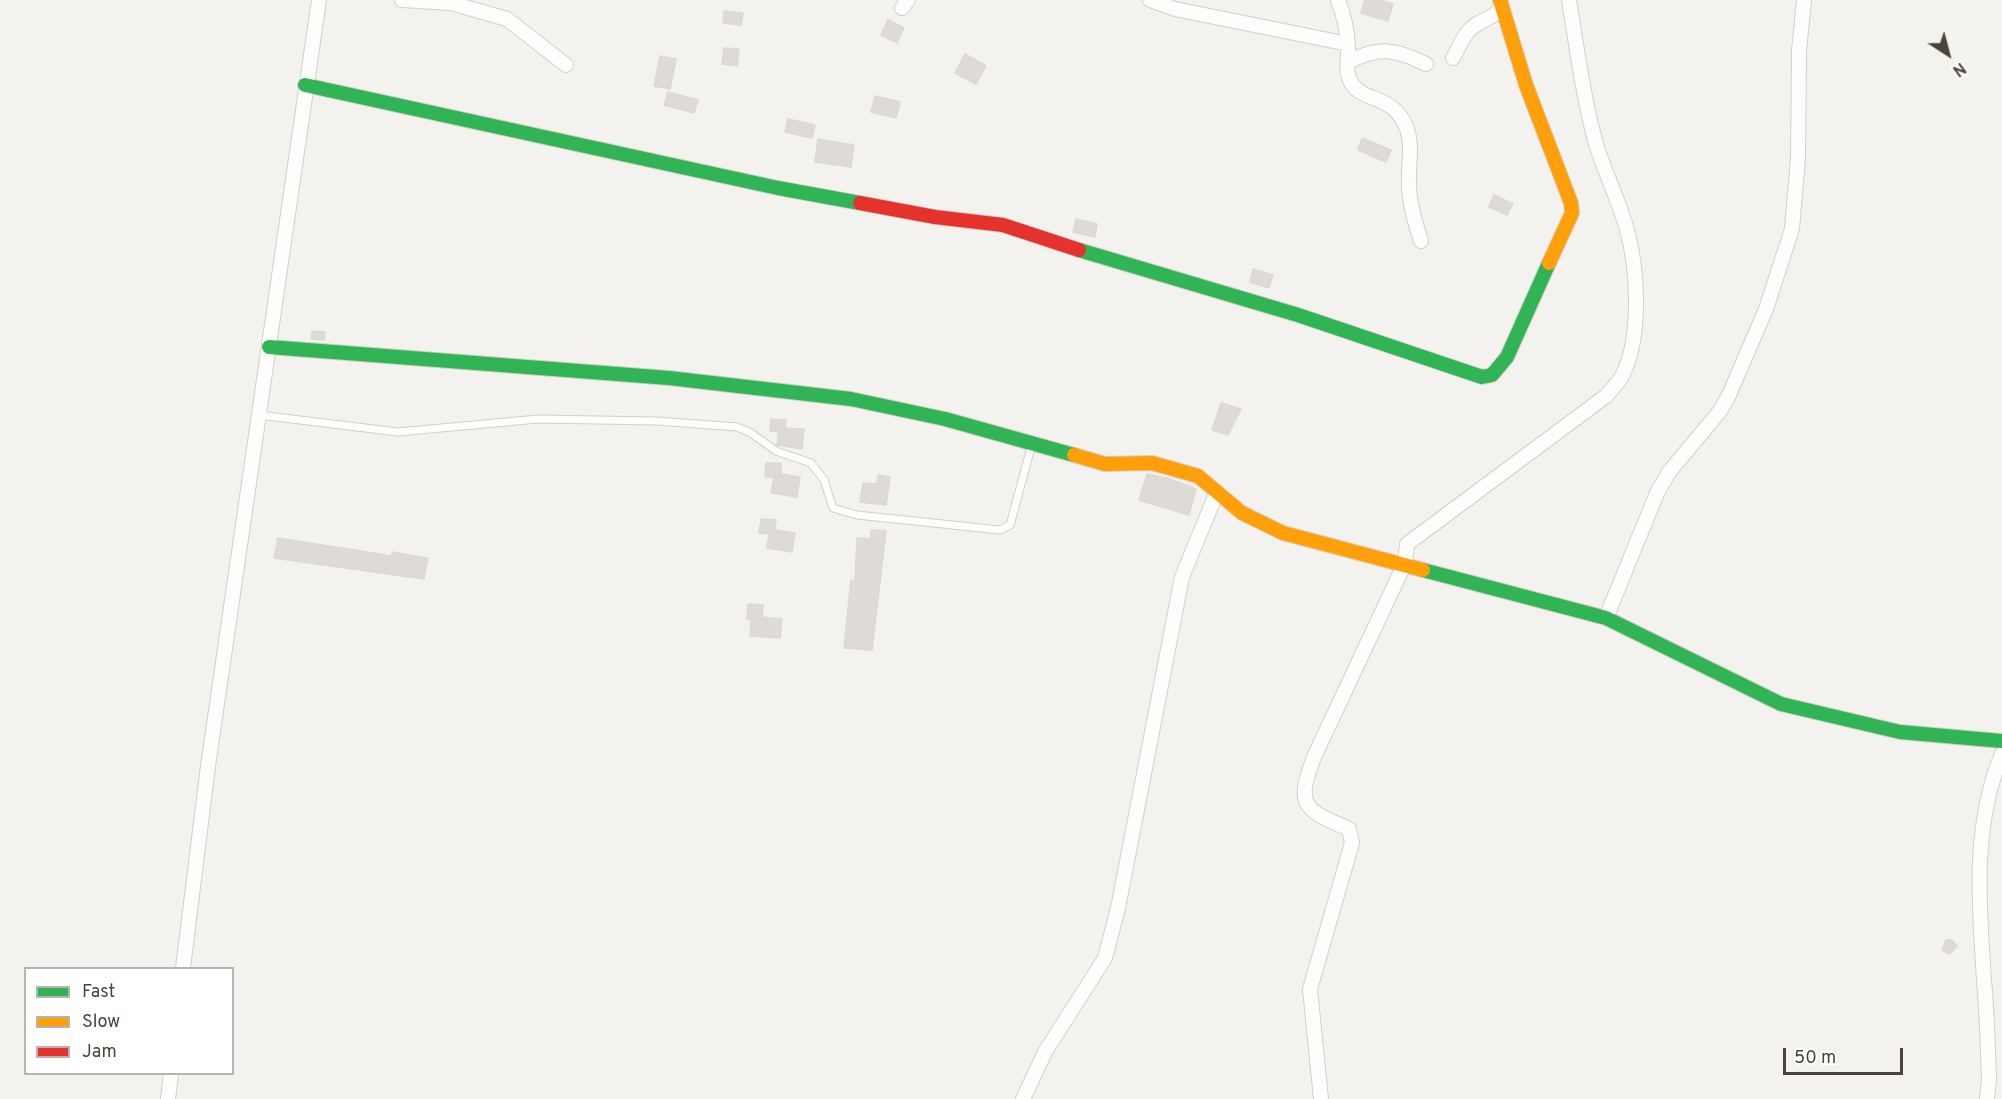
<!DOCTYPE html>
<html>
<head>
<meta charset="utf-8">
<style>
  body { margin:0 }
  #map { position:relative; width:2002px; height:1099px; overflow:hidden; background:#f4f2ee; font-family:Overpass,sans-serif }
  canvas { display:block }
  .legend { position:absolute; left:24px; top:967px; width:210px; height:108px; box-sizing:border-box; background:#fff; border:2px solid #b7b4b0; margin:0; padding:8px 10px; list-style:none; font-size:18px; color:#4b4439 }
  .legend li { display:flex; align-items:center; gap:12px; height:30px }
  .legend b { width:30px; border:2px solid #b7b4b0 }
  .north { position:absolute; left:1918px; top:24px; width:60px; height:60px; -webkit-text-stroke:4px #fff; paint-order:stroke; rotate:144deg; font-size:16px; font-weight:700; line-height:24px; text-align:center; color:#4b4439 }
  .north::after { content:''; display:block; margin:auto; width:21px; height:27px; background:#4b4439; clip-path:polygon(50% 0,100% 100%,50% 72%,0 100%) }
  .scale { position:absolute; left:1783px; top:1048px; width:120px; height:27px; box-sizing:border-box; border:3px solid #4b4439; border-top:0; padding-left:8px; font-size:18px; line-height:21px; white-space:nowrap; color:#4b4439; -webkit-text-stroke:4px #fff; paint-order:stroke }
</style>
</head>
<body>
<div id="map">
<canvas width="2002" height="1099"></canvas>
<ul class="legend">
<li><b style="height:8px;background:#30b455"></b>Fast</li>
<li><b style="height:8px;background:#ff9f0a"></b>Slow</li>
<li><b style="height:8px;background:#e5322d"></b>Jam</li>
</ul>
<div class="north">N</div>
<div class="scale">50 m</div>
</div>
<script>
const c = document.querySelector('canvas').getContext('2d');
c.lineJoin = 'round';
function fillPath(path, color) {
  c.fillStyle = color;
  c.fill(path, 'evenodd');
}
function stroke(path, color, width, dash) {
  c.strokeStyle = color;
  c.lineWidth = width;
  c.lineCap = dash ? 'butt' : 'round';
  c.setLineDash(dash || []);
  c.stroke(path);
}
const building = new Path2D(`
  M1365,0H1379L1393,4L1388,21L1361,13Z
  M724,11L743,13L741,25L723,23Z
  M888,20L904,28L897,43L881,35Z
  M724,48L739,49L737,66L722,64Z
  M965,54L986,66L976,84L955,73Z
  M660,56L676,59L670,89L654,86Z
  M668,92L698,100L694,113L664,105Z
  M875,96L900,102L896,118L871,112Z
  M788,119L815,125L812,138L785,132Z
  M1362,138L1391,150L1386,162L1358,150Z
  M818,139L854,145L851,167L815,162Z
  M1494,195L1513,204L1507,215L1489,207Z
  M1076,219L1097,224L1095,237L1073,232Z
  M1253,269L1273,275L1269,288L1250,282Z
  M312,331L325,332L324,340L311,339Z
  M1221,403L1241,409L1228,435L1212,430Z
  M771,419L786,420L785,428L804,429L802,449L777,445L779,432L770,431Z
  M766,463H781V474L800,477L797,497L771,493L774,477H765Z
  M1147,474L1167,478L1196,489L1189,515L1139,500Z
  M878,475L890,477L886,505L860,502L863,483L877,484Z
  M761,519L776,520L775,530L795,533L792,552L767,548L769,534L759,533Z
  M871,530L886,531L872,650L844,648L851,580L855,581L857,538L871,539Z
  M278,538L392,556V552L428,558L424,579L274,558Z
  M748,604L763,605L762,617L782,619L780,638L750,636L751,620L747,619Z
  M1946,940H1952L1957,946L1950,954L1942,950Z`);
fillPath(building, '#dedbd6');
stroke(building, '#dcd9d4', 1.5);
const lane = new Path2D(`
  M259,415L398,432L538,419L657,421L737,427L751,433L776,451L811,463L824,480L833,508L857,515L1000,530L1010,525L1032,444`);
const street = new Path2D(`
  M402,0L451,3L507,19L566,65
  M1150,0L1175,9L1348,44
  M1338,0C1343,13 1347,31 1348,45C1349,59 1344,72 1352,84C1365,103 1394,94 1407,129C1413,147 1408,164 1409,183C1409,203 1415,222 1421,241
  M902,8L908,0
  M1453,58C1460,45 1465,30 1479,23C1490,16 1493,18 1502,7
  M1348,62C1379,46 1395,49 1426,64
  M1606,618L1657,493L1669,472L1720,411L1729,395L1766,309L1792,229L1798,158L1799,51L1804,0
  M183,968L208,766L319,0
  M168,1099L171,1074
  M1023,1099L1045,1052L1105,958L1118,908L1182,577L1217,492
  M1321,1099L1310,989L1352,843L1349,829C1302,809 1296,805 1314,757L1405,563L1407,544L1606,396C1611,390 1617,384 1621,378C1642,340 1638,270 1627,230C1619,201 1605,173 1596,144C1583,97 1577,48 1569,0
  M1987,1099L1989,1080C1988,1047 1987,1013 1984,980C1979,904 1972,825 2002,754`);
const fast = new Path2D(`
  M305,85L778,188L860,203
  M1079,250L1298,315L1482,377L1492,375L1507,357L1549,263
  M269,347L669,378L851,399L945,419L1074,455
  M1423,570L1606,618L1781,704L1900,732L2002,741`);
const slow = new Path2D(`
  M1500,0L1526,85L1571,203L1572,213L1549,263
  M1074,455L1105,464L1152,463L1198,476L1242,513L1283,533L1423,570`);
const jam = new Path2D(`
  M860,203L935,217L1003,225L1079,250`);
stroke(lane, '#d2d0cb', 9);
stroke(street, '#d2d0cb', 16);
stroke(fast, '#d3cfc5', 16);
stroke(slow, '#d3cfc5', 16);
stroke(jam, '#d3cfc5', 16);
stroke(lane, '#fdfdfc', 7);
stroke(street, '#fdfdfc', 14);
stroke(fast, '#30b455', 14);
stroke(slow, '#ff9f0a', 14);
stroke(jam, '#e5322d', 14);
</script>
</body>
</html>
